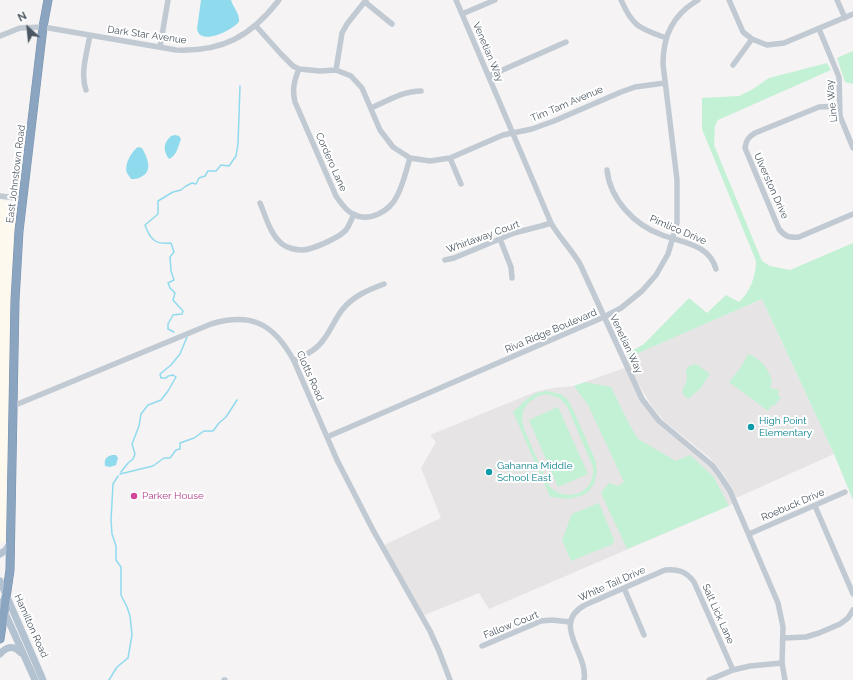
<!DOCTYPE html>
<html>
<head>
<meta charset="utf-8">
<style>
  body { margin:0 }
  #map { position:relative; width:853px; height:680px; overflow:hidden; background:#f5f3f3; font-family:Raleway,sans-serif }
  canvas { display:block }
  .north { position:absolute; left:8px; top:8px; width:40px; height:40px; -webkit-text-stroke:3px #fff; paint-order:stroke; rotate:333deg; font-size:11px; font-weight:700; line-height:16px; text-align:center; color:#4a5661 }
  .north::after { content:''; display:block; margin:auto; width:14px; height:18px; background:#4a5661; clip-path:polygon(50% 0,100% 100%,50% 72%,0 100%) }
</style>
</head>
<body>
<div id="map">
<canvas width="853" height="680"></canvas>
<div class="north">N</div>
</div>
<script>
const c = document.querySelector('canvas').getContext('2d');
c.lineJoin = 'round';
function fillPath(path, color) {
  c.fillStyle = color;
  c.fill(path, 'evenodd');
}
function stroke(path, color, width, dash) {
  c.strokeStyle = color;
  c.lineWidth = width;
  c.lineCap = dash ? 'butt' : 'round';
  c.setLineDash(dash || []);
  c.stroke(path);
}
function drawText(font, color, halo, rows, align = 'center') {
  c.font = font + ' Raleway,sans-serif';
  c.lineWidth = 4;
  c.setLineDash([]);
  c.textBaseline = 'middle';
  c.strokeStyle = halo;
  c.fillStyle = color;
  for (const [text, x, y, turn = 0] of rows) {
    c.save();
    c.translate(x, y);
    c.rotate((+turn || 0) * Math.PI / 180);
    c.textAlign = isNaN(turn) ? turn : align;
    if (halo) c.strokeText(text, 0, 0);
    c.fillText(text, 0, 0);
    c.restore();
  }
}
fillPath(new Path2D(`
  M0,200L17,202L6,541L0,543Z`), '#fdf9ef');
fillPath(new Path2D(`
  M762,299L834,454L736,498L723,473L709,457L665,422L653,408L623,359Z
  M627,367L651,411L712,466L735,503L489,609L479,593L422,616L382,546L441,518L421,468L436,442L430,435L535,392L553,388L574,386Z`), '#e6e4e5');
fillPath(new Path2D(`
  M853,51V84L845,82L837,58Z
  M827,63L831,70L718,120L715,126L714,145L762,261L770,266L790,270L853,243V500L834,454L762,299L629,357L628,353L644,344L689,298L707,313L726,295L739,302C750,292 756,276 756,261L702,129V98L739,96L753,89L769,78Z
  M748,354C761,358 768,369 772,381L770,388L779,390L778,395L781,397L774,406L772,405L768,411L729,382L741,367Z
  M696,364L710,374L700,389L688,399C676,390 688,386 687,377C687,375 686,373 686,370L689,366Z
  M585,382L611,387L628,422L638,439L676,461L690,455L713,476L729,506L627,549L601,493L609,483L618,486L624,482L588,405L574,386Z
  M547,391L560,394L567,399L571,405L596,462L597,472L594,484L588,492L583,495L569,499L550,497L513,412C524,402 531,392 547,391ZM547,394L559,398L567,406L593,467C596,493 567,504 549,486L524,429L522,420L523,411L528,403L538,396Z
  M558,407L588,474L558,487L529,420Z
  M599,503L614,540L613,544L571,561L562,540L572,514Z`), '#c3f1d5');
fillPath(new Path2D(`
  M201,0H231C233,7 240,14 239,21C238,27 200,48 197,29Z
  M175,135L179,136L181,139C178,146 177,156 169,159C163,151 163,143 171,136Z
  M138,147L142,148C148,159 153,171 141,177C137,179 135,179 131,179C130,177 128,175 127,173C124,165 131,152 138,147Z
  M112,455H116L118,458L116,465L110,467L105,466C104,459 106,457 112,455Z`), '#90daee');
stroke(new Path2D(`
  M174,332L168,329V324L173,315L182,314L183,311L173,300L175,293L170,288L168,283L174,280L171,271L170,257L174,252L171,243C155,245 150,239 145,225L158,214V201L173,192L181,190L186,186L192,183L196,184L199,178L205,176L208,171H216L221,165L229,166L236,156L238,144L240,86
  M121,472L128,463L133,459L135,454L132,444L139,426L141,414L148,405L161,400L168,391L176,377L173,375L168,376L166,378H161L160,374L171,365L180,354L187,337
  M120,474L153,466L164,458H170L176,450L180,449V443L194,438L204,431H213L219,423L226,417L237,400
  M109,680L117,667L128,658L132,635L130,616L127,607L121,595V567L116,560V546L112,534L111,520L113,484L118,476`), '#90daee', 1.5);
const highway = new Path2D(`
  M0,639L10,570L15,300L19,231L43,27L48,0`);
stroke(highway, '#7690ad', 9);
stroke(new Path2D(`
  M456,0L551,223C559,237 571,249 580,264L642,399L659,421L712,465L719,474L730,491L778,603L783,627L782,663L785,680
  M621,0C633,27 639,28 666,38
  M729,0L743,32L752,39L767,45L784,43L853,14
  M837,0L845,18
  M365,2L392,24
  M462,14L495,0
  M256,26L281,54L293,66L299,69L320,71L336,70L351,76L362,88L380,130L393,147L410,158L430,161L450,158L503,135L532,129L554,121L621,92L635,87L665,83
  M819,29L839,77L840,116L853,148
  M0,36L20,28L43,27L176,50C223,52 251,36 279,0
  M160,47L168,0
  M733,65L752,39
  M299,69C294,81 292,90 295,102L336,196C341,203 345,210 353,214C369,223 390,211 397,196C403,185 406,171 410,158
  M336,70L342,33L347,24L366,0
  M489,76L566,42
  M86,90C80,74 87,52 90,35
  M839,106L819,107L755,133C748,137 746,141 745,148L779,229C785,237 790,238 799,237L853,214
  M371,108C387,101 403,91 421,91
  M450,158L461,184
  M607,170C610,199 634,225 662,235C683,243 709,244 716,269
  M0,196L23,199
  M260,203C266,217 270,234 282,244C287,248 296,250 302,250C312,250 338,238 345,231C349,227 351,220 354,214
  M500,239L511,267L512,278
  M445,260L454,258L514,233L541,226L551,223
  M294,361C305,355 317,350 324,339C331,330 335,319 342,310C353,296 368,290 384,284
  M13,406L211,324C252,312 274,324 294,361L337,460L373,530L430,631L439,651L450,680
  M327,437L604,317L621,308L642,291L656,275L668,254L677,223V180L663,64C663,35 673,15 698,0
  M815,506L853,594
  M749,534L845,492
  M624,588L644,635
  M784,638L806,637L819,633L840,624L848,618L853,610
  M482,646L541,621L552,620L570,622
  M224,680H225
  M584,680C589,654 550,624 585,605L665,570C678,569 686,571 694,582L733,670
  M709,680L733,670L750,666L782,663`), '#c1cad2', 5.5);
stroke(new Path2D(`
  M0,554L6,550L10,543
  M0,581L43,680
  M0,602L35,680
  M0,654C7,646 14,645 21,653`), '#b3c2d1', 7);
stroke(highway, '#8ba5c1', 8);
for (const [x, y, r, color] of [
  [751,427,4,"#0f9aa8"],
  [489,472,4,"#0f9aa8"],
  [134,496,4,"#d1479c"]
]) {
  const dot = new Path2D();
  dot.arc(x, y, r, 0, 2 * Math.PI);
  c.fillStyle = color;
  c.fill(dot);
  stroke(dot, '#fff', 1.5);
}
drawText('10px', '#4a5661', '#fff', [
  ["Dark Star Avenue",147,35,8],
  ["Venetian Way",488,52,67],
  ["Line Way",832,101,-96],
  ["Tim Tam Avenue",567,104,-23],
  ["Cordero Lane",331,162,66],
  ["East Johnstown Road",16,174,-83],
  ["Ulverston Drive",771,186,66],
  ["Pimlico Drive",678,230,23],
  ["Whirlaway Court",483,237,-20],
  ["Riva Ridge Boulevard",551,331,-23],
  ["Venetian Way",626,344,65],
  ["Clotts Road",310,376,66],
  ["Roebuck Drive",793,505,-23],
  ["White Tail Drive",612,584,-24],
  ["Salt Lick Lane",718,614,66],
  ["Fallow Court",511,625,-22],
  ["Hamilton Road",31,626,66]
]);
drawText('10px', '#0d838f', '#fff', [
  ["High Point",759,421],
  ["Elementary",759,433],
  ["Gahanna Middle",497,466],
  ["School East",497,478]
], 'left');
drawText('10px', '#b23c85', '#fff', [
  ["Parker House",142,496]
], 'left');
</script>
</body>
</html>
